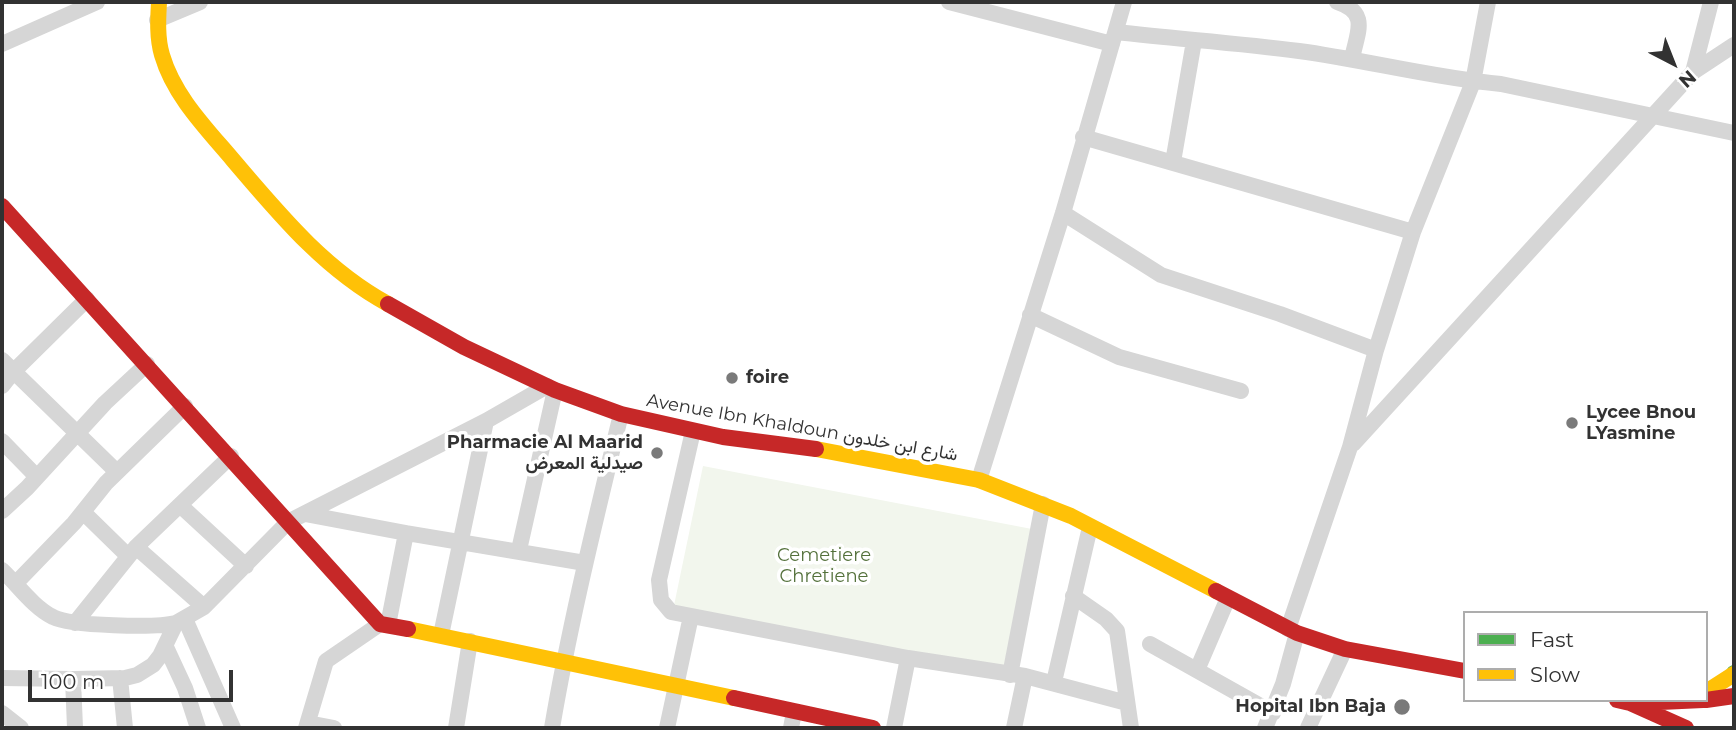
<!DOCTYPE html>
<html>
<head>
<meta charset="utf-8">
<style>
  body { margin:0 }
  #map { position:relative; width:1736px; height:730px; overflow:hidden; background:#fff; font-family:Montserrat,sans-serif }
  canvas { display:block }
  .frame { position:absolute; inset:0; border:4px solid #323232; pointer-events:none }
  .legend { position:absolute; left:1463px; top:611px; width:245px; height:91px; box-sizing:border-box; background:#fff; border:2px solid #adadad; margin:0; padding:9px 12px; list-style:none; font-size:21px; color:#323232 }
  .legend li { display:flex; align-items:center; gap:14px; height:35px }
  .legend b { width:35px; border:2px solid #adadad }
  .north { position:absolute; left:1638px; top:28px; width:70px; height:70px; -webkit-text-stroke:5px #fff; paint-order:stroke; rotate:138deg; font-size:19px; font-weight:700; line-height:28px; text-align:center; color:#323232 }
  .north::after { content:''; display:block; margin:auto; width:24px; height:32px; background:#323232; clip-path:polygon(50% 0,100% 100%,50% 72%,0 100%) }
  .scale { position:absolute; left:28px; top:670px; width:205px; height:32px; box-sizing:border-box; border:4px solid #323232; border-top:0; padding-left:9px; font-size:21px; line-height:24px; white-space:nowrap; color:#323232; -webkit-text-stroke:5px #fff; paint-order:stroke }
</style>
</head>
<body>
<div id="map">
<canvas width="1736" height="730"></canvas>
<div class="frame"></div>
<ul class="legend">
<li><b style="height:9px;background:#4caf50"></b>Fast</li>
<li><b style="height:9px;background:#ffc107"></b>Slow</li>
</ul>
<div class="north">N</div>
<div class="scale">100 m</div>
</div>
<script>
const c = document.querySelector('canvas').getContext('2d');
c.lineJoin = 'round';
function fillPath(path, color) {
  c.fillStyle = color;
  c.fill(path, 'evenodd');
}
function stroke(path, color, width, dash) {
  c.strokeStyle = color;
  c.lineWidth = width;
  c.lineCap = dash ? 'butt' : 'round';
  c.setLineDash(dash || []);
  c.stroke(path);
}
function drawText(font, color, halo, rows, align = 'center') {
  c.font = font + ' Montserrat,Vazirmatn,sans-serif';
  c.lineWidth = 7;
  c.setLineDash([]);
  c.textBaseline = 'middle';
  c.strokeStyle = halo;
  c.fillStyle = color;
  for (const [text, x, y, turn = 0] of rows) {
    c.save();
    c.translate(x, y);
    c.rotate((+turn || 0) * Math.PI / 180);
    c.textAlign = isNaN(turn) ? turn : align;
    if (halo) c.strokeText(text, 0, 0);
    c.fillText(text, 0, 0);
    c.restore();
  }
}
fillPath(new Path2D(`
  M703,466L1032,529L1005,678L672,615Z`), '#f2f6ed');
stroke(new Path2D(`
  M949,2L1112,44
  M1337,2C1370,13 1357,32 1352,59
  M157,20L200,2
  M1116,32C1177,39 1238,43 1299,51C1366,60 1433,78 1501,84L1734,133
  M2,44L97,2
  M1693,72L1711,2
  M1083,137L1413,232
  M1173,162L1194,41
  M1063,213L1161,275L1280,314L1376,350
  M1030,315L1119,357L1241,391
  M2,360L117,472
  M2,386L13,372L87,299
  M693,431L659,580L661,600L671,612L908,658L1025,676L1127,703
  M2,441L36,476
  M1353,444L1693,72L1734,45
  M979,480L1063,213L1124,2
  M180,505L246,566
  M2,511L27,488L105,403L147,364
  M83,512L128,556
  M305,514L406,533L585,563
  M136,547L204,607
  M519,550L555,390
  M2,570C18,585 33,607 53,617C70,626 157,628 176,623
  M16,583L74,523L106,483L185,406
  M1073,596L1106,619L1117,631L1131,728
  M185,619L233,728
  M75,623L136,547L231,456
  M388,625L406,533
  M1288,629L1350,447L1376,350L1413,232L1473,82L1488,2
  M441,635L486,421
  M1150,644L1273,713
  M166,647L185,688L198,728
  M1197,670L1228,598
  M1010,675L1043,504
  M2,678L73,679L125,678L137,675L153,665L160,656L176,623L204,607L288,522L486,421L547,386
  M120,678L125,728
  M73,679L75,728
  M1054,682L1090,527
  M2,713L21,728
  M308,723L334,728
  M306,728L326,661L380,624
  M456,728L470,641
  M552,728C570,622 596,518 621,414
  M667,728L691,616
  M791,728L794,712
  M894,728L908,658
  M1014,728L1025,676
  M1265,728L1283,684L1297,633
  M1308,728L1345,649`), '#d6d6d6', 16);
stroke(new Path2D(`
  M1733,675L1734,673`), '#4caf50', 16);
stroke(new Path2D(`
  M159,2C158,20 157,38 162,55C174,96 206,128 233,160C280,215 324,269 388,304
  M816,449L979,480L1071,516L1216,591
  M408,629L734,698
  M1706,692L1734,674`), '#ffc107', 16);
stroke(new Path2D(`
  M2,206L380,624L408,629
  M388,304L464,347L555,390L621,414L723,437L816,449
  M1216,591L1297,633L1345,649L1465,671
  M734,698L873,728
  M1617,700L1630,703L1686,728
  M1706,700L1734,696
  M1639,703L1703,700`), '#c62828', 16);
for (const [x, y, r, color] of [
  [732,378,7,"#7a7a7a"],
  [1572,423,7,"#7a7a7a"],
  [657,453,7,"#7a7a7a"],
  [1402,707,9,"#7a7a7a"]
]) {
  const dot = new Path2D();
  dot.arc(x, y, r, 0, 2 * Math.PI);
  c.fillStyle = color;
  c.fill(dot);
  stroke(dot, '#fff', 2.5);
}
drawText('bold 18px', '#323232', '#fff', [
  ["foire",746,378],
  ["Lycee Bnou",1586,413],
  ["LYasmine",1586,434],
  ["Pharmacie Al Maarid",643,443,"right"],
  ["صيدلية المعرض",643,464,"right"],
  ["Hopital Ibn Baja",1386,707,"right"]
], 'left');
drawText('18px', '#323232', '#fff', [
  ["Avenue Ibn Khaldoun شارع ابن خلدون",802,428,10]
]);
drawText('18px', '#54713b', '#fff', [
  ["Cemetiere",824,556],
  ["Chretiene",824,577]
]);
</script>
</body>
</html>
